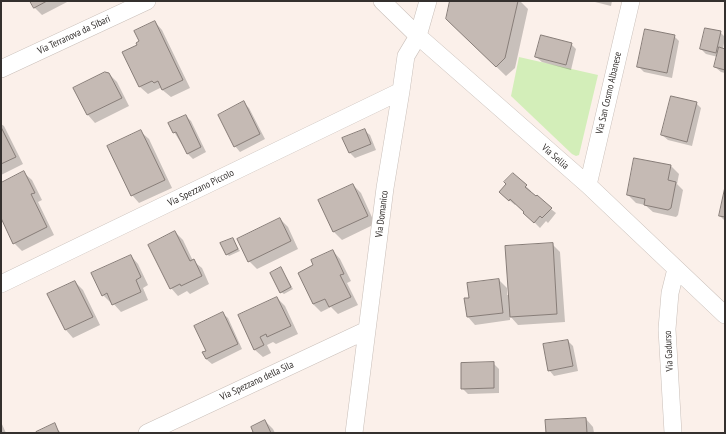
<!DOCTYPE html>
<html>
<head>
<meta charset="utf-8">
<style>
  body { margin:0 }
  #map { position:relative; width:726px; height:434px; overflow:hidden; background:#fbf0ea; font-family:"PT Sans Narrow",sans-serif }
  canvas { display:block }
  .frame { position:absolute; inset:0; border:2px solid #34302e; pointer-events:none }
</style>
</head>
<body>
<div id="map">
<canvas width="726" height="434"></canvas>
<div class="frame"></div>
</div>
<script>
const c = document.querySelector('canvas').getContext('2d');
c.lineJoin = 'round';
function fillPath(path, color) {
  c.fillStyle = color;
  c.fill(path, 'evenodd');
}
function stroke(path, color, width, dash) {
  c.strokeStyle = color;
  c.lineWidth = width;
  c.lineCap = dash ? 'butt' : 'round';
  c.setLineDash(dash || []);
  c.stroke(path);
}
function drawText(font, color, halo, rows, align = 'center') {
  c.font = font + ' "PT Sans Narrow",sans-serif';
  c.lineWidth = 4;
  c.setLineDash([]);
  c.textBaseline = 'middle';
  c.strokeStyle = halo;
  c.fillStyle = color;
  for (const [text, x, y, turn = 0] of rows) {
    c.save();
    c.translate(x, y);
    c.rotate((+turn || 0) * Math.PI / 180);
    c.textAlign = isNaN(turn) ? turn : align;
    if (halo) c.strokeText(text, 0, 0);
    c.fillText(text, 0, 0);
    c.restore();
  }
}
fillPath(new Path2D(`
  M519,57L598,75L579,155L576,156L572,154L511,96Z`), '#d3eeb9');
fillPath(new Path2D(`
  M31,1H69L42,15L34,7Z
  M451,1H520L528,9L515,68L506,76L457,29Z
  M591,1H612L611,6Z
  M155,22L162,30L190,88L171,97L160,88L148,94L140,87L138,46Z
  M720,32L725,37L723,49L725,50V73L721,72L715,67L718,57L706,54L701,49Z
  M674,36L679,41L672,78L644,72L638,66Z
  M571,44L576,49L571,70L542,62L536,57Z
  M109,74L117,82L129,106L95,123L88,115L74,88Z
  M243,102L249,108L265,139L240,152L235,146Z
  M696,103L701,108L692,146L668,140L662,135Z
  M186,116L191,121L206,152L193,159L188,154L169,124Z
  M1,124L4,126L23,164L1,175Z
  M364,130L370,135L376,150L355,158L350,153L344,138Z
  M141,132L149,139L172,188L139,203L132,195Z
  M635,159L671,166L679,174L677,184L683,190L678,215L676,217L653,212L645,205L636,203L628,195Z
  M24,173L32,180L42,200L38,202L54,235L22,251L14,243L1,216V184Z
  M513,174L531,191L530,193L556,213L548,223L546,221L540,228L516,204L515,205L505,197L507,184Z
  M353,185L361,193L375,224L342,240L334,232L320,201Z
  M725,192V221L720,216Z
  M280,219L288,227L298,249L257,269L249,261Z
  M175,232L183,240L193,261L202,268L209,284L190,294L187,291L178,296L171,288Z
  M232,239L240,251L229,256L227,254Z
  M552,244L560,252L565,322L518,325L510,316V320L475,325L468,317L470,299L499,280L507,288V295H509Z
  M333,251L340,259L351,281L347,283L358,305L338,314L331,307L321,312L313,304L299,273L315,266Z
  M131,256L138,264L148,285L143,288L148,300L121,312L112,302L111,303L103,295Z
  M281,268L293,289L284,294L281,292Z
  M75,282L83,290L100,325L73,338L66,330L49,294Z
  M277,298L285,306L298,334L276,344L273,342L267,345L271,353L263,357L255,350L239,316Z
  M222,313L228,318L242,349L212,364L206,359Z
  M568,341L573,346L578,371L554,376L549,370Z
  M493,363L499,369V393L468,394L462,388Z
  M586,419L593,427L594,433H547Z
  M265,421L273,429L275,433H253Z
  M1,422L6,433H1Z
  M54,425L61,433H37Z`), '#0003');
const building = new Path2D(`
  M30,1H47L34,8Z
  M450,1H518L505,58L496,67L446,19Z
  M155,21L183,80L162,90L158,81L154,83L152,81L139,87L122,52L137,45L136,43L139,41L134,31Z
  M705,28L721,31L716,53L700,49Z
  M645,29L675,35L667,73L637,67Z
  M541,35L572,43L566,65L535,57Z
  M719,47L725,49V70L714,67Z
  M105,72L109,73L122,98L87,115L73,88Z
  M671,96L697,102L687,142L661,135Z
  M244,101L260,134L234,147L218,115Z
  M186,115L201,147L187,154L176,132L173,133L168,123Z
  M1,127L16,157L1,164Z
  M365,129L371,144L349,153L342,138Z
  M141,130L165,180L131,196L107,146Z
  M634,158L671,165L668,180L676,182L671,208L668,210L644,205L645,199L627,195Z
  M24,171L35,193L31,194L47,227L13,244L1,218V183Z
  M513,173L527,185L525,187L536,196L537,195L552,208L542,218L540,216L534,223L523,213L524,212L510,199L509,201L499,192L506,184L504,182Z
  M353,184L368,216L333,232L318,200Z
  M725,187V217L719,216Z
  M280,218L291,241L248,262L237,239Z
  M175,231L190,261L194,259L202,276L181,286L180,284L170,289L148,245Z
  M233,238L238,249L226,255L220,243Z
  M553,243L557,314L510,317L505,246Z
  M333,250L344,274L340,275L351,297L329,307L325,299L313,304L298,273L313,265L311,260Z
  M131,255L141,277L136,280L141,292L112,305L107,293L102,296L91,273Z
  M281,267L291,287L280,293L270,273Z
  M499,279L503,313L467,317L464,298H469L467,283Z
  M75,281L93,317L65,330L47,294Z
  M277,297L291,326L267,337L266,334L260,337L264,345L254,350L238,315Z
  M223,312L238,344L206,359L202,352L206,351L194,326Z
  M568,340L573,366L548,371L543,344Z
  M494,362V388L461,389V363Z
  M586,418L587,433H546L545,420Z
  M265,420L271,433H251L253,432L251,427Z
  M55,423L59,433H36V432Z`);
fillPath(building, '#c5bab4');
stroke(building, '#877d78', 1);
const street = new Path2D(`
  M382,1L418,36L588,185L725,315
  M1,69L147,1
  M588,185L631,1
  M1,284L401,91
  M147,433L367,330
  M354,433L385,188L401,91L406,56L418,36L428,1
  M673,433L667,329L670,293L676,269`);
stroke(street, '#c9bfb9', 18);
stroke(street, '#fff', 17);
drawText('10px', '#34302e', '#fff', [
  ["Via Terranova da Sibari",74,35,-25],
  ["Via San Cosmo Albanese",609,93,-77],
  ["Via Sellia",555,157,41],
  ["Via Spezzano Piccolo",201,188,-26],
  ["Via Domanico",382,214,-83],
  ["Via Gadurso",669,351,-93],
  ["Via Spezzano della Sila",257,381,-25]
]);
</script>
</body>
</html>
